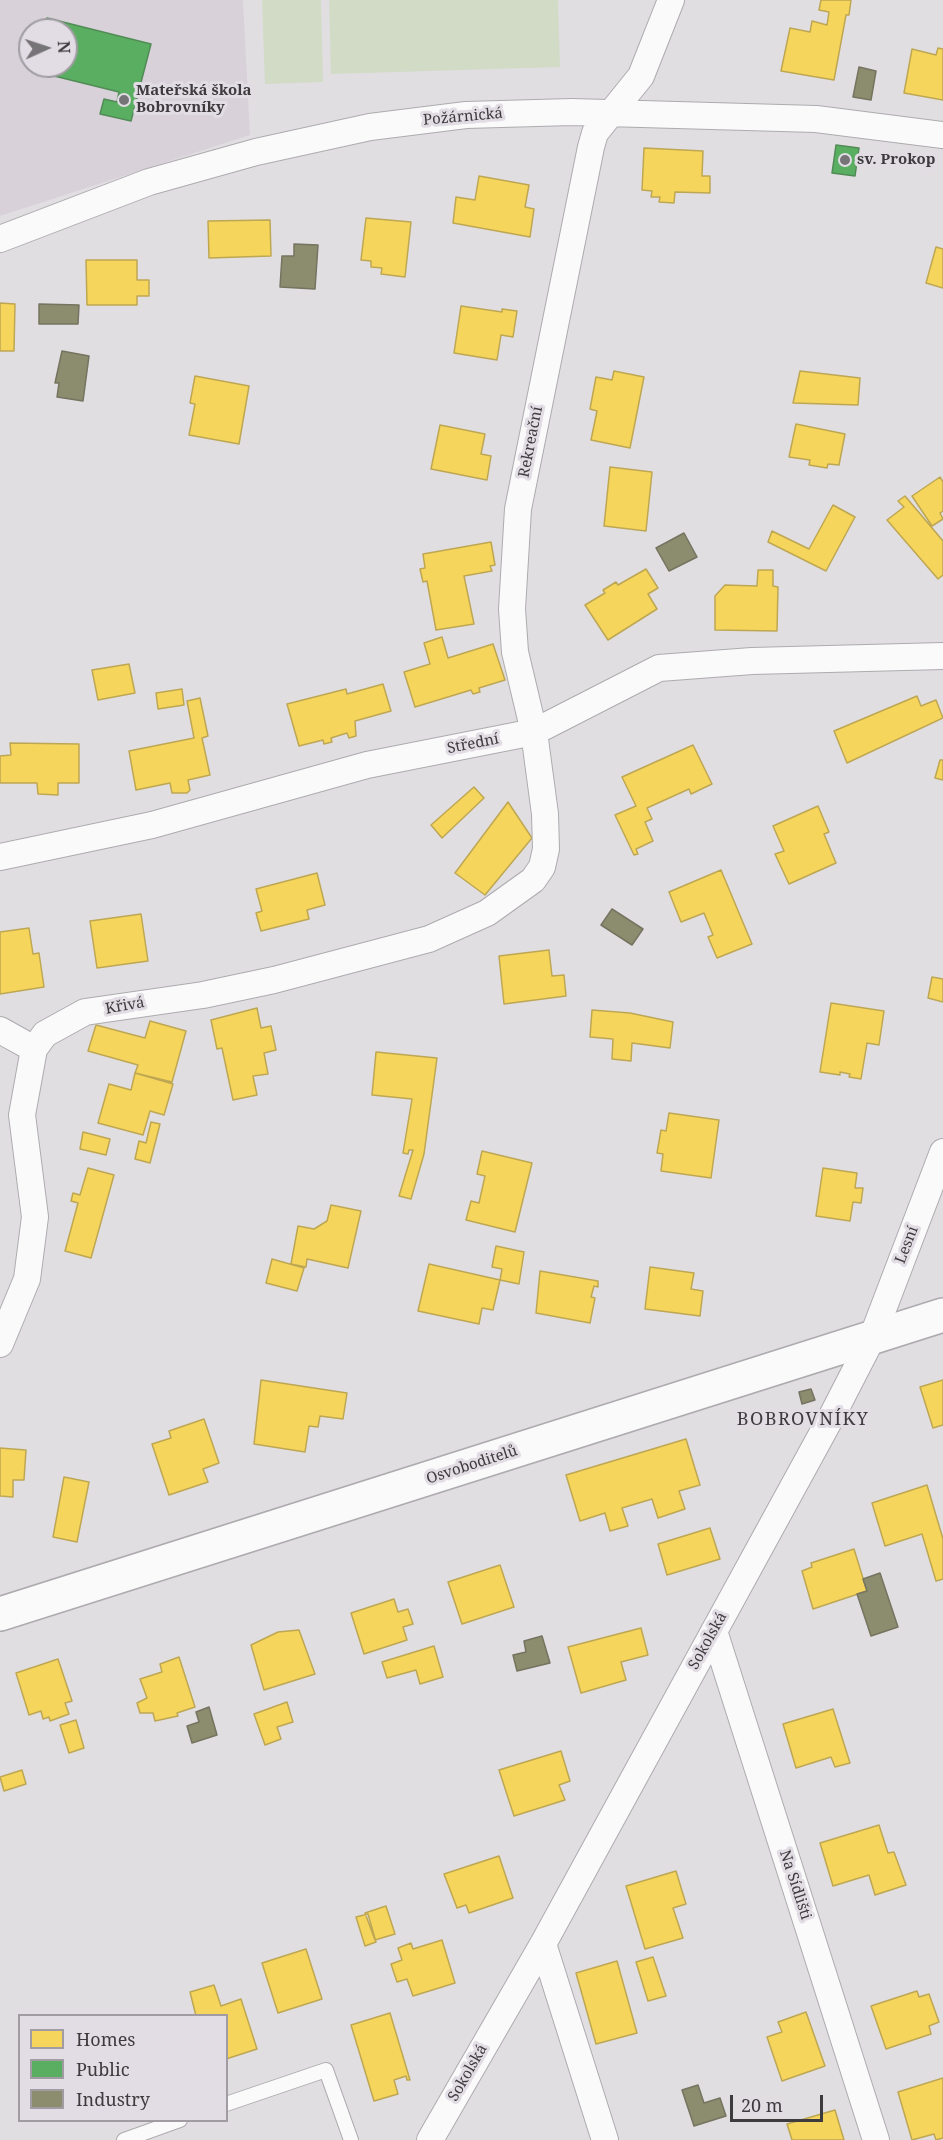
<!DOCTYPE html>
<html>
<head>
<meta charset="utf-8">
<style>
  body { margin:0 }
  #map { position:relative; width:943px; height:2140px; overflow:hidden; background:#e1dee2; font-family:"Noto Serif",serif }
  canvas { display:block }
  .legend { position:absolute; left:18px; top:2014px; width:210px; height:108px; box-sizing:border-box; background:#e2dce4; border:2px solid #a09ca2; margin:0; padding:8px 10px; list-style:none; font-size:18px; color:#3d3b3e }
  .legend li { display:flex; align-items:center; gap:12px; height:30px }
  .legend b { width:30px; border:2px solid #a09ca2 }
  .north { position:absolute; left:18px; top:18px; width:60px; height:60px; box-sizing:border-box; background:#e2dce4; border:2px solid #a09ca2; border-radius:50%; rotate:87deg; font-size:16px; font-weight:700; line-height:24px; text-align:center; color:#3d3b3e }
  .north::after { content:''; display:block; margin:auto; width:21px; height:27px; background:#767477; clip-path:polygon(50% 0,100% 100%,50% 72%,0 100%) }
  .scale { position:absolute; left:730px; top:2095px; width:93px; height:27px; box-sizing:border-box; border:3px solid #3d3b3e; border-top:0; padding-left:8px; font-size:18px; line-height:21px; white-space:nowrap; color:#3d3b3e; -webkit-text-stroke:4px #e2dce4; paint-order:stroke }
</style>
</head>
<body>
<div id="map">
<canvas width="943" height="2140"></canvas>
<ul class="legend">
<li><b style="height:16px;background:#f6d55c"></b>Homes</li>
<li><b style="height:16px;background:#5aae61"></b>Public</li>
<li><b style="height:16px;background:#8c8c6e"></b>Industry</li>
</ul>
<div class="north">N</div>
<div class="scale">20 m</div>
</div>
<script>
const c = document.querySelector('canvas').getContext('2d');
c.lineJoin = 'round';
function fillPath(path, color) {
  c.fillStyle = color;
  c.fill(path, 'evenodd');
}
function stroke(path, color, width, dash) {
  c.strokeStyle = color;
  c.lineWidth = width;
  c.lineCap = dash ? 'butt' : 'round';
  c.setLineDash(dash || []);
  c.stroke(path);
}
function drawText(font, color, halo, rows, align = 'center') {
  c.font = font + ' "Noto Serif",serif';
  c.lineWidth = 6;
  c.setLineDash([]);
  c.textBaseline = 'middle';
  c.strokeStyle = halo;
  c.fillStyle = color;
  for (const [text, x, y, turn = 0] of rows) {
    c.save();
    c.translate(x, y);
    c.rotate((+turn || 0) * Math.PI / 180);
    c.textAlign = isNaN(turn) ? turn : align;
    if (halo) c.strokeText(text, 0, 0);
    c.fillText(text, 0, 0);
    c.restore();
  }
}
fillPath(new Path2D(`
  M0,0H243L250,135L0,216ZM30,30H66V66H30Z`), '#d9d1da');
fillPath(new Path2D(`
  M262,0H321L323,82L265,84Z
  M329,0H558L560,67L331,74Z`), '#d1dbc6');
const homes = new Path2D(`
  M821,0H851L849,15H846L834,80L781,71L790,28L810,32L812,21L827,25L829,12L819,10Z
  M938,48L943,49V100L904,93L912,49L936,55Z
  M644,148L703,151L702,176H710V193L675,192L674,203L659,202L660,197H651L652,191L642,190Z
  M479,176L529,185L525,207L534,209L530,237L453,223L456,197L475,200Z
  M366,218L411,222L405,277L381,274L382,268L371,267V261L361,260Z
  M270,220L271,256L209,258L208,221Z
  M936,247L943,249V288L926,283Z
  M86,260H137V280H149V296H137V305H87Z
  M0,303L15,304L14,351H0Z
  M461,306L502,312V309L517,311L513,337L501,335L497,360L454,353Z
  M614,371L644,377L630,448L591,440L597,411L590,409L596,377L612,380Z
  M800,371L860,378L858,405L793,403Z
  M195,376L249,386L239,444L189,435L195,404L190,403Z
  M796,424L845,434L839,465L828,464L827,468L809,465L810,460L789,457Z
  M440,425L485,434L481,454L491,456L487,480L431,469Z
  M610,467L652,472L646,531L604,526Z
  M940,477L943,482V511L940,513L943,519L932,526L912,496Z
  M905,496L943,541V575L938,579L887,520L904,507L898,501Z
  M833,505L855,517L826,571L768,542L772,531L809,549Z
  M491,542L495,565L490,566L492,571L464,576L474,624L436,630L427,581L423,582L420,569L425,568L423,554Z
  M646,569L658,588L648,594L657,609L608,640L585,605L605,593L603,590L616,582L618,585Z
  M758,570H773V586L778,587L777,631L715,630V596L725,585L757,586Z
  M442,637L448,658L493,644L505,680L479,688L480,692L473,694L471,690L415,707L404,672L430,664L424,643Z
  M129,664L135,693L98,700L92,670Z
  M383,684L391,711L355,721L356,736L349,738L347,733L331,738L332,742L324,744L323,740L299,746L287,704L346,689L347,694Z
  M182,689L184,705L158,709L156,693Z
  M917,696L921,706L936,700L943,718L847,763L834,731Z
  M200,698L208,736L202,738L210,775L188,780L190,790L187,793H172L170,783L136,790L129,751L194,738L187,701Z
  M10,743L79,744V783H58V795L38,794L37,783H0V756L11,755Z
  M693,745L712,784L691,794L689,789L647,808L652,819L645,822L653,841L636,849L638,854L634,855L615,815L636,806L622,777Z
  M940,760H943V780L935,778Z
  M474,787L484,798L442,838L431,825Z
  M508,802L532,838L485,895L455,873Z
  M818,806L829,832L824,834L836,863L789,884L775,854L784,851L773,826Z
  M721,870L752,944L717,958L708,937L713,935L704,913L681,922L669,892Z
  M317,873L325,905L307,910L309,919L261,931L256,913L262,911L256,889Z
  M141,914L148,961L97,968L90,921Z
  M29,928L33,954L39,953L44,987L0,994V932Z
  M549,950L552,976L564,975L566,996L504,1004L499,956Z
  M932,977L943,979V1002L928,998Z
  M831,1003L884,1011L879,1045L867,1043L861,1079L849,1077L850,1074L840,1072V1075L820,1072Z
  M257,1008L261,1028L271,1026L276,1050L264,1053L268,1074L253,1076L257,1095L233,1100L222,1048L217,1049L211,1020Z
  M592,1010L630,1013L673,1022L670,1048L632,1043L631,1061L612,1059L613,1039L590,1037Z
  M150,1021L186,1031L172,1082L135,1073L138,1065L88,1051L96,1025L145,1038Z
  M376,1052L437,1058L424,1154L411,1199L399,1196L413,1150H409L408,1154L403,1153L412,1099L372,1095Z
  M135,1073L173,1084L164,1115L150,1111L143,1135L98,1123L109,1084L131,1090Z
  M669,1113L719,1120L711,1178L661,1171L663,1154L657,1153L661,1130L666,1131Z
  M151,1122L160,1124L150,1163L135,1159L139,1141L146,1143Z
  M83,1132L110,1139L106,1155L80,1149Z
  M482,1151L532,1163L515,1232L466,1220L471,1201L479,1203L485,1176L477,1174Z
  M88,1168L114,1175L91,1258L65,1251L78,1203L71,1201L73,1193L80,1195Z
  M823,1168L857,1173L855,1188H863L861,1203L853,1202L850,1221L816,1216Z
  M331,1205L361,1211L348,1268L307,1259L306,1267L291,1264L298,1226L314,1229L327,1221Z
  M496,1246L524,1252L519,1284L500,1280L502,1269L492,1267Z
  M272,1259L304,1268L297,1291L266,1283Z
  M429,1264L500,1280L493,1310L482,1308L479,1324L418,1311Z
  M650,1267L694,1273L691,1289L703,1291L700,1316L645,1309Z
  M540,1271L598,1281V1287L594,1286L591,1297L595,1298L590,1323L536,1313Z
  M261,1380L347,1393L343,1419L320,1416L318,1427L309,1426L305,1452L254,1444Z
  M943,1380V1425L933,1428L920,1387Z
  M204,1419L219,1463L203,1469L208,1482L169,1495L152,1444L171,1438L169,1431Z
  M686,1439L700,1485L679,1491L685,1509L658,1518L652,1499L622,1508L628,1526L610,1531L605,1513L580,1521L566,1475Z
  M0,1448L26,1450L24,1480H13V1497L0,1496Z
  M64,1477L89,1482L77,1542L53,1537Z
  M927,1485L943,1539V1579L936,1581L922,1534L885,1546L872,1503Z
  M710,1528L720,1559L667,1575L658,1544Z
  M854,1549L867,1591L813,1609L802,1571L812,1567L811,1563Z
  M500,1565L514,1607L462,1624L448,1582Z
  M394,1599L398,1612L408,1609L413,1624L403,1627L407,1640L364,1654L351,1613Z
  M641,1628L648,1655L621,1662L626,1680L581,1693L568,1647Z
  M299,1630L315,1674L264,1690L251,1645L278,1632Z
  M434,1646L443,1677L420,1684L416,1670L387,1678L382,1662Z
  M179,1657L195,1707L177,1713L178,1716L155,1721L153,1713H140L137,1703L147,1698L140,1679L162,1672L160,1664Z
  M58,1659L72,1701L65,1703L69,1714L50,1721L49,1717L43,1719L41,1711L29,1715L16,1673Z
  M287,1702L293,1722L277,1727L281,1739L265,1745L254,1714Z
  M833,1709L850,1763L835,1767L831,1757L796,1768L783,1724Z
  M76,1720L84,1748L69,1753L60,1725Z
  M561,1751L570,1781L559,1785L565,1800L514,1816L499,1770Z
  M22,1770L26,1784L4,1791L0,1777Z
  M879,1825L888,1853L894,1852L906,1885L875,1895L869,1875L833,1886L820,1843Z
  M499,1856L513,1898L469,1913L466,1905L457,1908L444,1874Z
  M676,1871L686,1904L673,1908L683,1938L645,1949L626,1886Z
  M386,1906L395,1934L375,1940L365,1913Z
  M368,1914L376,1942L365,1946L356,1917Z
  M442,1940L455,1983L413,1996L407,1979L397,1982L391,1964L402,1960L398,1948L411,1943L413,1949Z
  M306,1949L322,1999L278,2013L262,1963Z
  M653,1957L666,1996L648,2001L636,1962Z
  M617,1961L637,2033L596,2044L576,1973Z
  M214,1985L221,2006L241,1999L257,2049L226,2059V2016H196L190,1992Z
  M917,1991L919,1997L929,1994L939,2022L929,2026L931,2034L886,2049L871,2006Z
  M806,2012L825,2066L782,2081L767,2037L782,2032L778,2022Z
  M390,2013L410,2080H407L406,2076L394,2080L398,2094L374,2101L351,2025Z
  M943,2078V2138L936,2140L934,2134L912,2140L898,2092Z
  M835,2110L844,2140H792L787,2124Z`);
fillPath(homes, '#f6d55c');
stroke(homes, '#bea753', 1.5);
const public = new Path2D(`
  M47,18L151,44L131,121L100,114L104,99L117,102L119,92L34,71L35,66H66V30H44Z
  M836,145L859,148L855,176L832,173Z`);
fillPath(public, '#5aae61');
stroke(public, '#518c56', 1.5);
const industry = new Path2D(`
  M859,67L876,71L871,100L853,97Z
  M294,244L318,245L315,289L280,287L282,256H294Z
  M39,304L79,305L78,324H39Z
  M62,351L89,356L83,401L57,397L59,383H55Z
  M684,533L697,557L669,571L656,548Z
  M612,909L643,929L632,945L601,925Z
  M811,1389L815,1400L802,1404L799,1392Z
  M880,1573L898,1627L871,1636L857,1594L867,1591L863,1579Z
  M542,1636L550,1663L517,1671L513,1655L526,1652L524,1641Z
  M209,1707L217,1735L192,1743L187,1726L199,1722L196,1712Z
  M698,2085L704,2103L720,2098L726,2116L694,2126L682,2090Z`);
fillPath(industry, '#8c8c6e');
stroke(industry, '#747460', 1.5);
const lane = new Path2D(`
  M226,2104L326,2070L351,2140
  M124,2140L180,2120`);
const street = new Path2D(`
  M0,239L149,182L256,152L370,127L466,115L572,112L816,119L943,135
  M0,857L152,825L367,765L534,732L659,668L752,661L943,656
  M0,1030L34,1049
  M0,1344L27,1279L35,1217L22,1115L34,1049L45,1034L85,1012L203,995L274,980L429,939L487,913L533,880L542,867L546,849L545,814L534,732L515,652L512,609L518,509L591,147L595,133L641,76L671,0
  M714,1631L876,2140
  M543,1944L605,2140
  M430,2140L543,1944L834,1412L872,1338L943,1152`);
const secondary = new Path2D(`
  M0,1614L943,1315`);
stroke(lane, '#aeabaf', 16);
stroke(street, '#aeabaf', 28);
stroke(secondary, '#aeabaf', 36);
stroke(lane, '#fafafb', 14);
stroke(street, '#fafafb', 26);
stroke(secondary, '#fafafb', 33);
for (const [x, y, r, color] of [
  [124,100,6,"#767477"],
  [845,160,6,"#767477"]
]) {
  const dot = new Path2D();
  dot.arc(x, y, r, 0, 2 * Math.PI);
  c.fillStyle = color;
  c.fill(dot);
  stroke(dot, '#e2dce4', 2);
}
drawText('bold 15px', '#3d3b3e', '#e2dce4', [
  ["Mateřská škola",136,91],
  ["Bobrovníky",136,108],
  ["sv. Prokop",857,160]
], 'left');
drawText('15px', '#3d3b3e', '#e2dce4', [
  ["Požárnická",463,117,-5],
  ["Rekreační",531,442,-79],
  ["Střední",473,744,-11],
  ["Křivá",125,1006,-10],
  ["Lesní",907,1245,-69],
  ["Osvoboditelů",472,1465,-18],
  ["Sokolská",708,1641,-61],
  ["Na Sídlišti",795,1885,72],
  ["Sokolská",468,2073,-60]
]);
c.letterSpacing = '1.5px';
drawText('18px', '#3d3b3e', '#e2dce4', [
  ["BOBROVNÍKY",803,1420]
]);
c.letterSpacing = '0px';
</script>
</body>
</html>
